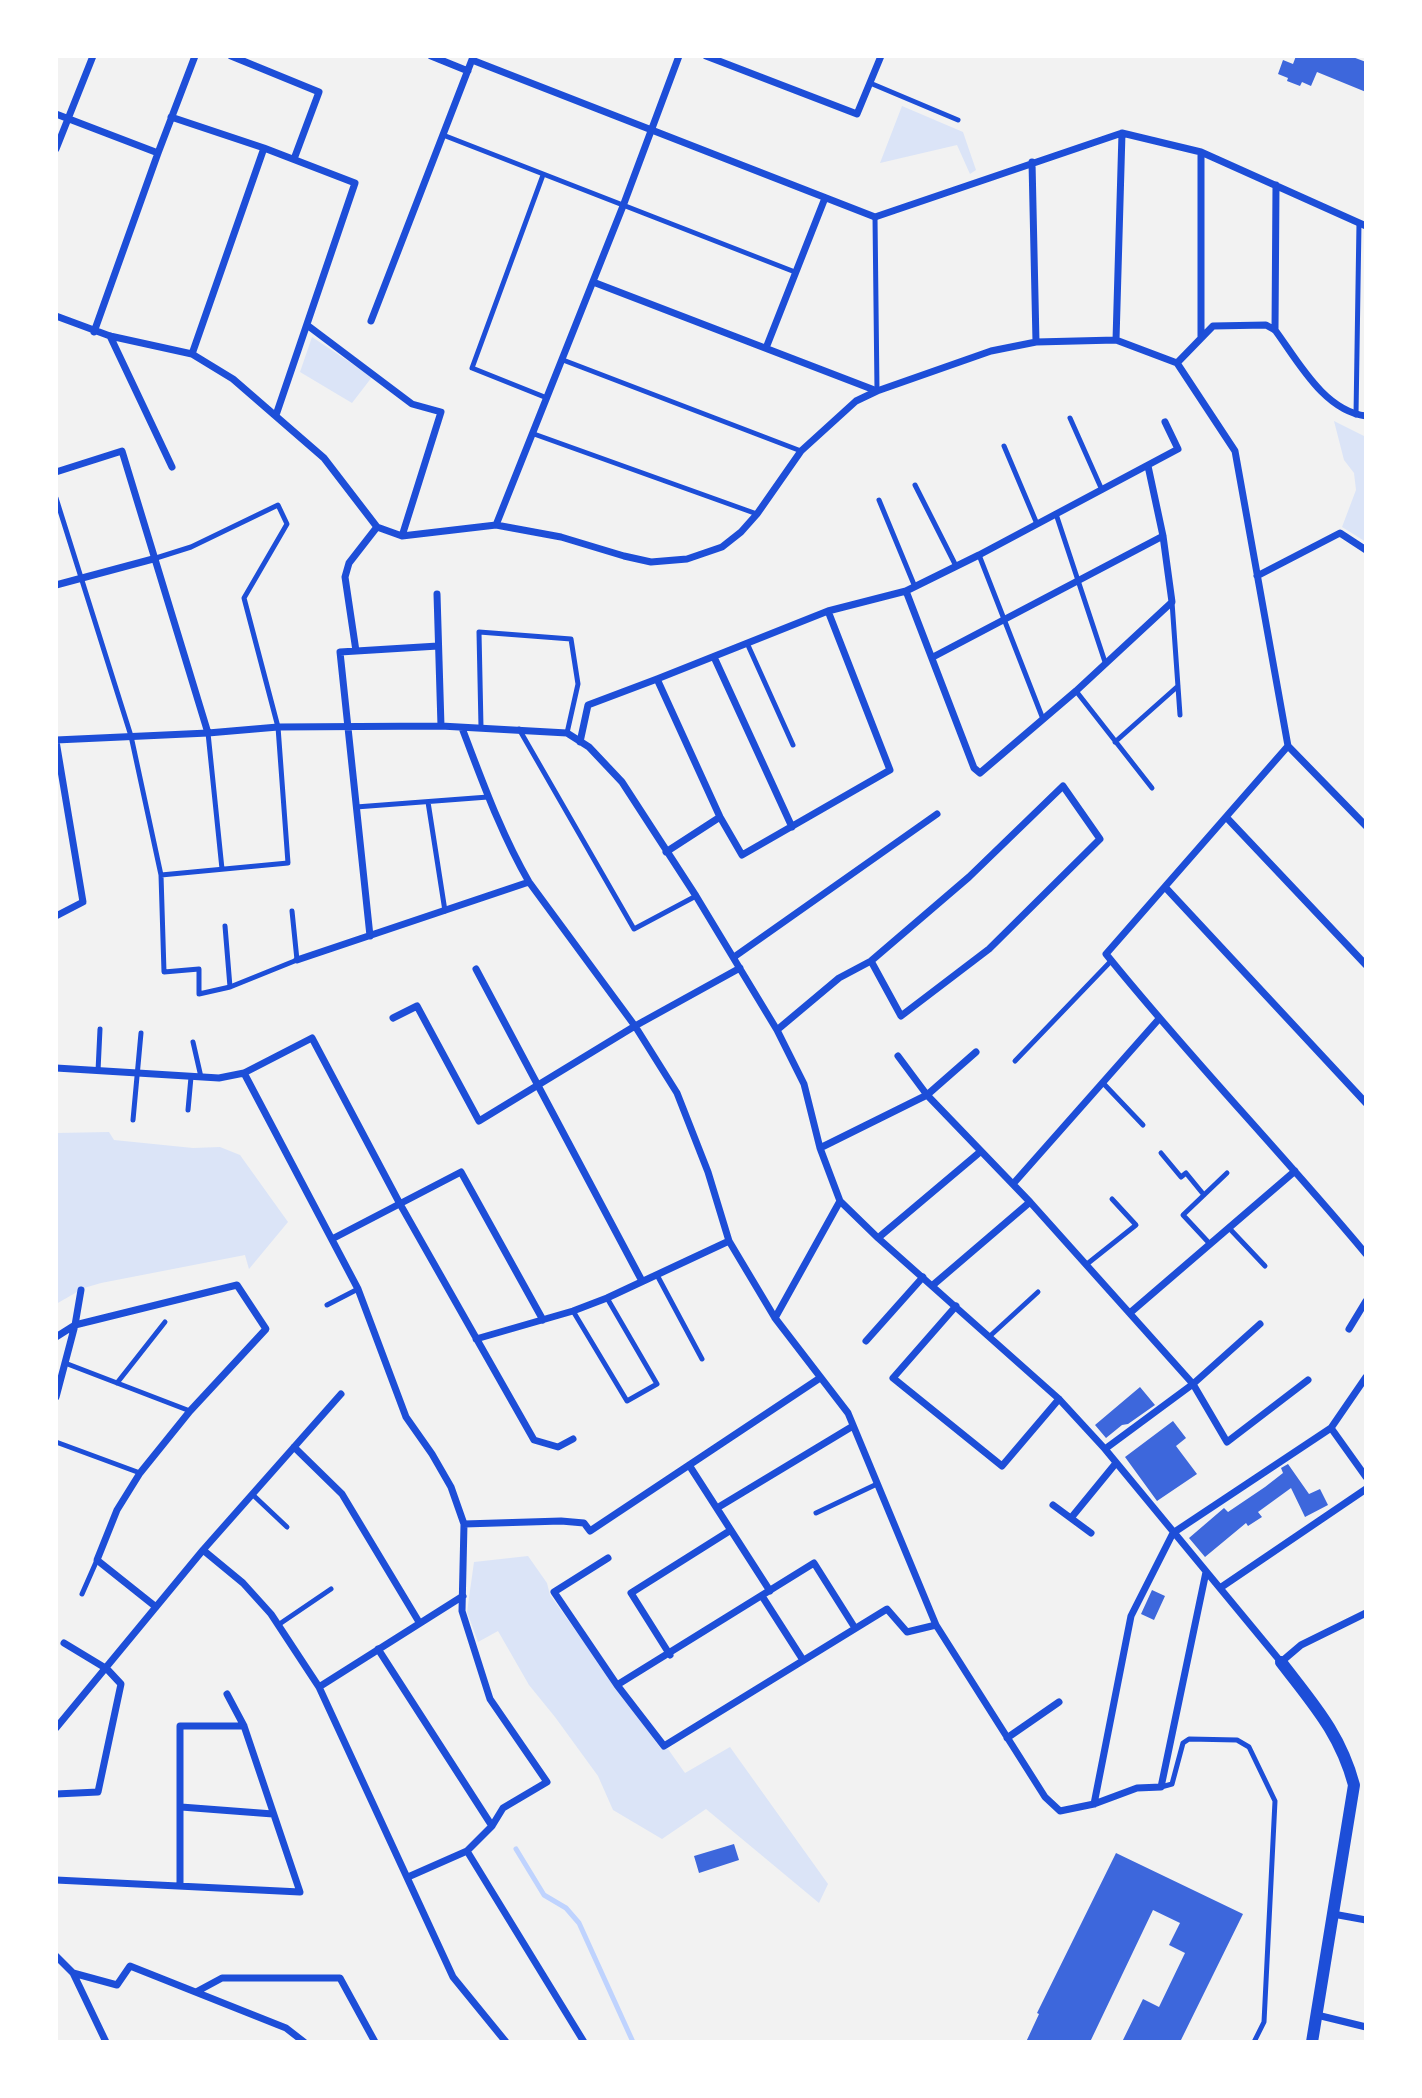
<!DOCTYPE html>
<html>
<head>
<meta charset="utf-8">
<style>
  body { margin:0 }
  #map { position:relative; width:1422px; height:2098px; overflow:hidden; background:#f2f2f2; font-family:"Zilla Slab",serif }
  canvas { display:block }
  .frame { position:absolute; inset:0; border:58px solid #fff; pointer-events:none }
</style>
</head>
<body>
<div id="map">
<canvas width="1422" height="2098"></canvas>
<div class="frame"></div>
</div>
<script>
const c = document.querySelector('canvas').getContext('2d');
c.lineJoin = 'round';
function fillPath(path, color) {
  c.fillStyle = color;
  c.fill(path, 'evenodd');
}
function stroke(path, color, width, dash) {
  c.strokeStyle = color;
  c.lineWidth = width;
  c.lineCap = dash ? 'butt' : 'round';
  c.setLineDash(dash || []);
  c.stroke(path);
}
fillPath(new Path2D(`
  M902,106L963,132L976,170L970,174L957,145L880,163Z
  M312,337L372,377L352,403L300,372Z
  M1334,421L1366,437V542L1342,527L1356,490L1354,473L1344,460Z
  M109,1132L114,1140L193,1148L220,1147L240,1155L288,1222L249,1269L245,1255L101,1283L84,1288L56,1304V1133Z
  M528,1556L547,1583L550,1595L661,1749H668L685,1773L730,1747L828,1884L819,1903L706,1809L662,1839L613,1810L598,1776L555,1717L529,1685L498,1631L478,1642L467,1612L474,1562Z`), '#dbe4f7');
stroke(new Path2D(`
  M516,1849L544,1895L566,1908L579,1923L633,2042`), '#bfd3fe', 5);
fillPath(new Path2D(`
  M1296,56H1350L1366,62V92L1317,72L1311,86L1302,82L1300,86L1287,81L1288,78L1278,74L1283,60L1293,64Z
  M1140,1387L1155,1405L1128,1424L1122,1425L1106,1438L1095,1425Z
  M1173,1421L1186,1438L1176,1446L1197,1474L1157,1501L1125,1457Z
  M1288,1464L1309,1494L1320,1489L1328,1505L1305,1517L1291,1488L1258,1512L1262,1517L1248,1526L1246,1523L1205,1557L1189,1538L1224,1508L1228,1512L1265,1487L1283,1473L1281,1468Z
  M1152,1590L1165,1596L1154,1620L1141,1614Z
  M734,1844L739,1860L699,1873L694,1856Z
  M1116,1853L1243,1914L1180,2042H1122L1143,1999L1159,2007L1185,1953L1169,1945L1180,1923L1153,1910L1090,2042H1026L1039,2014L1037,2013Z`), '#3d67dc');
stroke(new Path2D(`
  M870,83L958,120
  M443,135L795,272
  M543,175L472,368L547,398
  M875,217L877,391
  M563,360L801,451
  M1356,415L1359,223
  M1070,418L1102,490
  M534,434L757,514
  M1004,446L1037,524
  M915,485L956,566
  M56,498L131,736L161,875L164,972L199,969V994L230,987L297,960L292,911
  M879,500L915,587
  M1056,514L1105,662
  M979,555L1043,719
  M153,559L191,547L278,505L287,524L244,598L278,727L288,863L161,875
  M1172,602L1180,715
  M747,643L793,745
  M1076,691L1152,788
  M481,727L479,632L571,639L578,684L567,733
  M519,729L634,929L696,896
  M208,733L222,869
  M1115,742L1178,686
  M428,802L445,911
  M356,807L488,797
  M225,926L230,987
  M193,1042L201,1077
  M1015,1061L1111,961
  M98,1071L100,1029
  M1103,1083L1143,1125
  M188,1110L191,1077
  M133,1120L141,1033
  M1161,1153L1181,1177L1186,1173L1204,1195
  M1229,1228L1265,1266
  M1210,1244L1183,1215L1227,1173
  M1087,1264L1136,1225L1112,1199
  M657,1275L702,1359
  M327,1305L358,1289
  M573,1311L627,1401L657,1384L607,1298
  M990,1336L1038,1292
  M65,1363L190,1411
  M117,1383L165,1322
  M56,1442L140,1473
  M252,1494L287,1527
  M816,1513L877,1484
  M82,1594L97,1560
  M278,1625L331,1589
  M1161,1787L1172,1784L1183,1743L1189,1739L1237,1740L1249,1747L1275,1801L1264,2022L1254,2042`), '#1d4ed8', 5);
stroke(new Path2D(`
  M231,56L319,92L294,159
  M431,56L468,71
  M706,56L857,114L881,56
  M472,60L875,217L1122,133L1201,152L1366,226
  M56,114L158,153
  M171,117L264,148L355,183L276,415
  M56,149L93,56
  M1201,152V338
  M1032,162L1036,342
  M593,282L877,391
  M56,316L110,336L192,354L233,379L324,458L377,527L402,536L496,525L561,537L624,556L651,562L687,559L722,547L741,532L757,514L801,451L856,401L877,391L991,351L1036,342L1116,340L1177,363L1235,451L1288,746L1366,826
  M371,321L473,57
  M307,325L412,404L441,412L402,536
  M1275,330L1276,185
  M94,332L158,153L195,56
  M110,336L172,467
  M1116,340L1122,133
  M766,348L825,198
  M192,354L264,148
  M1177,363L1213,326L1266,325L1275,330C1298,361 1324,411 1366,416
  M56,472L122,451L208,733
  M496,525L623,206L679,56
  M1257,576L1340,533L1366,550
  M56,585L153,559
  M906,591L974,768L980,773L1076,691L1172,602L1163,536L1148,466
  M437,594L441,726
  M356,651L345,577L349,563L377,527
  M714,657L792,827
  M933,657L1163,536
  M657,679L720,817L742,855L890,770L828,611
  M462,728C482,780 501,834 529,882L635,1026L677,1093L708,1172L729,1241L775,1318L848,1413L936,1625L1045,1797L1060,1811L1094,1804L1137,1788L1161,1787L1206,1572
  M56,740L208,733L278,727L441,726L567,733L589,747L622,782L696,896L777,1030L804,1084L820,1148L840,1201L878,1238L1059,1399L1105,1449L1281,1662L1301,1645L1366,1613
  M56,741L83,902L56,916
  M580,742L588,705L657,679L828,611L906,591L979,555L1178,449L1165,422
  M1288,746L1106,954C1189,1057 1281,1152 1366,1254
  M1227,818L1366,965
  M666,852L720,817
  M1165,887L1366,1103
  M370,936L340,652L438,646
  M734,957L937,814
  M297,960L529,882
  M476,969L642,1281
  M393,1018L417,1006L479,1121L635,1026L740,968
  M777,1030L839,978L871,961L969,877L1063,786L1100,839L989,949L901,1016L871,961
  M898,1056L927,1095L1030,1202L1193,1384L1227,1442L1308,1380
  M56,1068L219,1078L244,1073L312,1038L400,1204L534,1440L558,1447L573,1439
  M244,1073L358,1289L406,1417L432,1454L451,1487L464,1524L462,1611L490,1699L547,1782L503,1808L492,1826L467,1851L408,1877
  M820,1148L927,1095L976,1052
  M1013,1184L1158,1020
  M878,1238L980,1152
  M332,1239L461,1172L543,1320
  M933,1285L1030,1202
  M956,1306L893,1378L1002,1466L1059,1399
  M1131,1312L1295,1171
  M775,1318L840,1201
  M1349,1329L1366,1301
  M56,1337L75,1325L237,1285L266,1329L190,1411L140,1473L117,1510L97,1560L156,1607
  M476,1339L573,1311L607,1298L729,1241
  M866,1341L923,1277
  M56,1397L75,1325L81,1290
  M1331,1428L1366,1477
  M294,1447L342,1494L419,1622
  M1105,1449L1193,1384L1260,1324
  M689,1465L770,1591
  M1053,1505L1091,1533
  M717,1508L853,1426
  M1071,1518L1116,1463
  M464,1524L561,1521L584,1523L590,1531L820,1378
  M203,1550L243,1583L271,1614L319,1687L453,1977L506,2042
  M608,1558L554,1592L617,1685L664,1746L887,1609L907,1632L936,1625
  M1220,1588L1366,1489
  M762,1596L803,1660
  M378,1649L492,1826
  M670,1655L631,1593L731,1530
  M617,1685L814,1563L855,1628
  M319,1687L463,1596
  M56,1728L203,1550L341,1394
  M1007,1738L1059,1702
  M56,1794L98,1792L121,1684L107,1669L64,1643
  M1094,1804L1131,1616L1173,1533L1331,1428L1366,1377
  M181,1807L273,1814
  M467,1851L584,2042
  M56,1880L300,1892L244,1726L227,1694
  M180,1885V1726H244
  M1333,1914L1366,1920
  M56,1956L73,1973L106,2042
  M73,1973L117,1985L130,1966L286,2028L304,2042
  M196,1992L222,1978H340L375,2042
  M1317,2015L1366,2027`), '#1d4ed8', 7);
stroke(new Path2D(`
  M1281,1662C1313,1704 1340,1733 1354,1785L1312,2042`), '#1d4ed8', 12);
</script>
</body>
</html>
